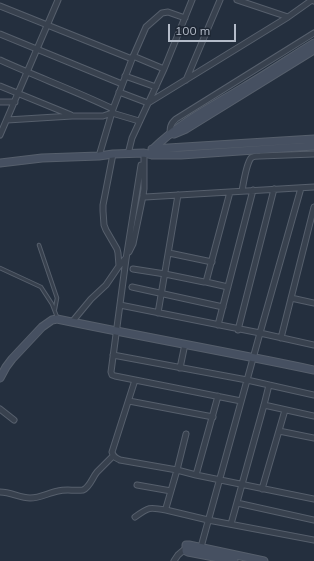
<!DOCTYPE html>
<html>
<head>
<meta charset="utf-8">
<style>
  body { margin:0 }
  #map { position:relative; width:314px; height:561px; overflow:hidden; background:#242f3e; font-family:Mulish,sans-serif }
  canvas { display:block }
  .scale { position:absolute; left:168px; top:24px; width:68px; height:18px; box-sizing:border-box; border:2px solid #b4bcc9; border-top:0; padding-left:5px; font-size:12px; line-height:14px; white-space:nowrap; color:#b4bcc9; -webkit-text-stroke:3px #1d2633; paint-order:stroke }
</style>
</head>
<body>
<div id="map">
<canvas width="314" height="561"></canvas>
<div class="scale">100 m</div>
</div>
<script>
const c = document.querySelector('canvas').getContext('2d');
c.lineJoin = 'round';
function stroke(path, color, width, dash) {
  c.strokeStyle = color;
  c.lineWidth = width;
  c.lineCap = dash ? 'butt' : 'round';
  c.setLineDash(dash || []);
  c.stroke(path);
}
const lane = new Path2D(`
  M39,245L57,298L55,309
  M0,268L41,287L52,304L57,317`);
const street = new Path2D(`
  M237,0L288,17
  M0,6L132,59L113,109L99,156
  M0,34L122,84
  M133,56L164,69
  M132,59L146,27L162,13L168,12L185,18
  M0,60C37,77 76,91 113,109
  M125,76L156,87
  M186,80L220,0
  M0,86L71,115
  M119,92L148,103L288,17L312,0L314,1
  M0,102H15
  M7,120L72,116H103L112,113L139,121
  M0,135L58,0
  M170,135C170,128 170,124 176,119L314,33
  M144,153V189L143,195L145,197L314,187
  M113,154L103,205V211L104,225L106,230L117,249L118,253L119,266
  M128,154L132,138L164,69L192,0
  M141,165L126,259L111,372L112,375L115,376L241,401
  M242,191C243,185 247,163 251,158C253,156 257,156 260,156L314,154
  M129,252L133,244L143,196
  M169,253L212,262
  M133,269L165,274L204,282H206L230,192
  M206,282L228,287
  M132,287L223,307
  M291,298L314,303
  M120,305L260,333L314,345
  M158,313L178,195
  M72,322L91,299L106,285L119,266L125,259
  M218,325L253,190
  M238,330L274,189
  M281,338L314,207
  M113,355L247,380L314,395
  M180,368L185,344
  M135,380L112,452C113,457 116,458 120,460L177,470L196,475L314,499
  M129,401L213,417
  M264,405L314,416
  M0,409L14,420
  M279,431L314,438
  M186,434L177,470L166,508V510L208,520L314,540
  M196,475L218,396
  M137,485L171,491
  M262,489L285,410
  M0,492C11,492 20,498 30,498C40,498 48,493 58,491C66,489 74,491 83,490C90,487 92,478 97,472C102,467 108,461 113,456
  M237,503L314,520
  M135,517C149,507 149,507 166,510
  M231,524L264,405L269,385
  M201,547L260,333L301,188
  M174,561L178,555L185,549`);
const secondary = new Path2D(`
  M174,134L186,129L314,50
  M152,149L314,139
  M152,155L153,149C179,123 213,106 244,87C268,73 291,57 314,43
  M0,163L42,158L99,156L113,154L144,153L152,155H181L314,146
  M0,378L6,367L12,359L42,327L52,320L57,319C143,337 229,352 314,370
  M234,561L188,552L186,551V545H189L264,561`);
stroke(lane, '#565f6c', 4.5);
stroke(street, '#565f6c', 7);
stroke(secondary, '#565f6c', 9);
stroke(lane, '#38414e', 2.5);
stroke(street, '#38414e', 5);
stroke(secondary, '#465061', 7);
</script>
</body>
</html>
